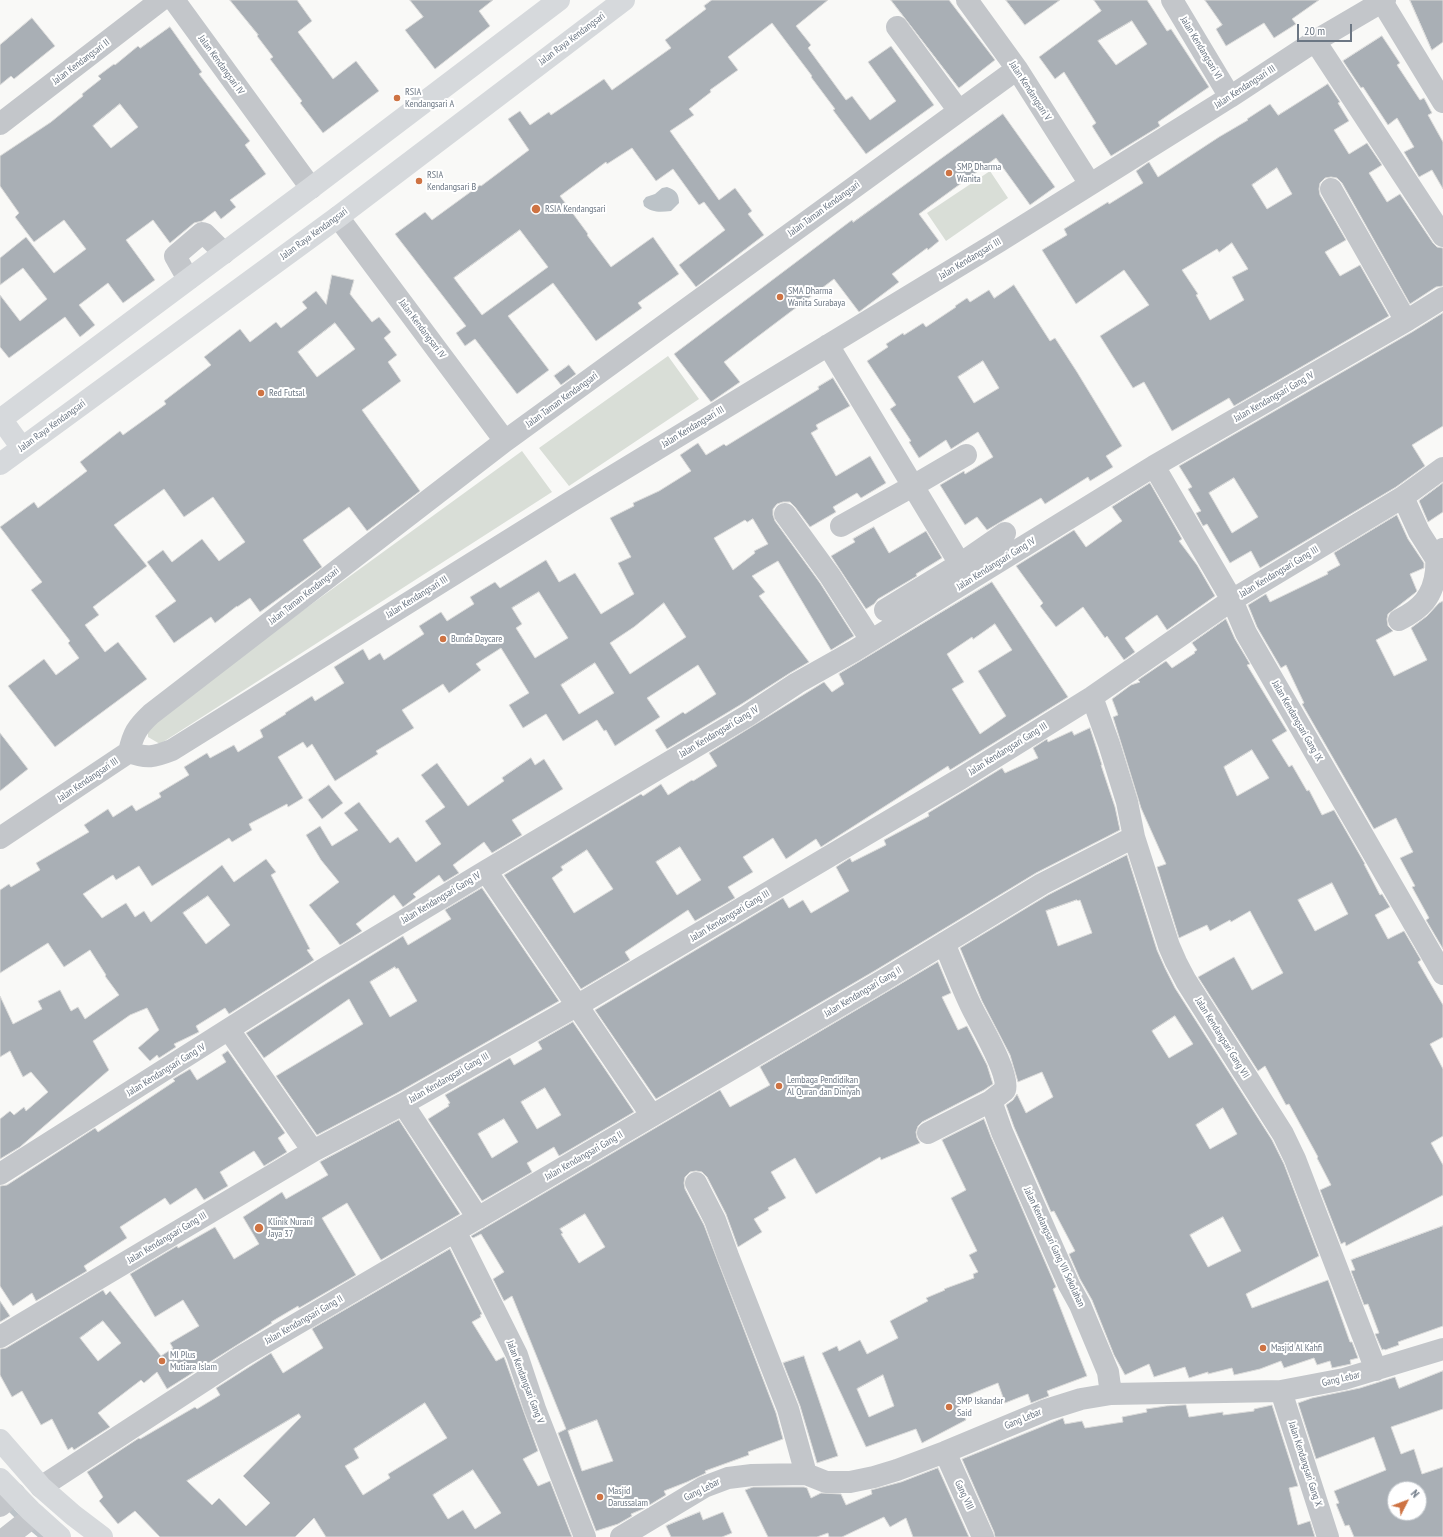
<!DOCTYPE html>
<html>
<head>
<meta charset="utf-8">
<style>
  body { margin:0 }
  #map { position:relative; width:1443px; height:1537px; overflow:hidden; background:#f9f9f7; font-family:"PT Sans Narrow",sans-serif }
  canvas { display:block }
  .north { position:absolute; left:1387px; top:1481px; width:40px; height:40px; box-sizing:border-box; background:#fff; border:1px solid #c4c9ce; border-radius:50%; rotate:48deg; font-size:11px; font-weight:700; line-height:16px; text-align:center; color:#6c7784 }
  .north::after { content:''; display:block; margin:auto; width:14px; height:18px; background:#ce7343; clip-path:polygon(50% 0,100% 100%,50% 72%,0 100%) }
  .scale { position:absolute; left:1297px; top:24px; width:55px; height:18px; box-sizing:border-box; border:2px solid #6c7784; border-top:0; padding-left:5px; font-size:12px; line-height:14px; white-space:nowrap; color:#6c7784; -webkit-text-stroke:3px #fff; paint-order:stroke }
</style>
</head>
<body>
<div id="map">
<canvas width="1443" height="1537"></canvas>
<div class="north">N</div>
<div class="scale">20 m</div>
</div>
<script>
const c = document.querySelector('canvas').getContext('2d');
c.lineJoin = 'round';
function fillPath(path, color) {
  c.fillStyle = color;
  c.fill(path, 'evenodd');
}
function stroke(path, color, width, dash) {
  c.strokeStyle = color;
  c.lineWidth = width;
  c.lineCap = dash ? 'butt' : 'round';
  c.setLineDash(dash || []);
  c.stroke(path);
}
function drawText(font, color, halo, rows, align = 'center') {
  c.font = font + ' "PT Sans Narrow",sans-serif';
  c.lineWidth = 4;
  c.setLineDash([]);
  c.textBaseline = 'middle';
  c.strokeStyle = halo;
  c.fillStyle = color;
  for (const [text, x, y, turn = 0] of rows) {
    c.save();
    c.translate(x, y);
    c.rotate((+turn || 0) * Math.PI / 180);
    c.textAlign = isNaN(turn) ? turn : align;
    if (halo) c.strokeText(text, 0, 0);
    c.fillText(text, 0, 0);
    c.restore();
  }
}
fillPath(new Path2D(`
  M990,171L1008,198L946,241L927,213Z
  M668,356L699,399L569,486L539,448Z
  M522,451L552,492L160,744L148,737V723Z`), '#d9ded7');
fillPath(new Path2D(`
  M667,187C676,190 679,194 679,203L671,211C661,212 652,213 644,206L643,201L646,197L655,194L662,188Z`), '#bcc3c8');
stroke(new Path2D(`
  M7,1506L21,1520
  M29,1526L42,1537`), '#bcc3c8', 5.5);
const building = new Path2D(`
  M230,0H297L312,21L298,32L333,79L356,61L379,91L323,133L300,103L302,101L270,59L273,57L257,36L258,35Z
  M410,0H493L479,11L490,26L435,69L405,30L423,17Z
  M712,0H828L796,26L811,45L808,48L846,100L852,96L870,120L896,101L868,62L891,46L934,105L866,154L833,110L835,109L811,77L812,76L772,23L728,57L738,70L710,90L711,92L689,109L694,115L670,131L719,200L735,188L752,211L748,214L764,235L696,287L679,265L725,230L704,202L699,205L673,169L656,181L632,148L607,164L606,162L560,196L588,234L587,235L611,267L653,237L679,274L638,303L642,308L596,341L553,283L508,316L549,370L517,394L475,339L465,346L456,333L466,326L395,234L425,212L432,220L480,185L481,186L529,150L508,119L520,111L530,125L549,112L551,115L604,79L612,90L671,48L665,40L706,9L704,6ZM520,230L548,267L482,315L454,278Z
  M891,0H949L995,60L959,88Z
  M1006,0H1060L1025,25Z
  M1094,0H1147L1167,31L1171,29L1209,87L1158,122L1160,126L1111,156L1092,126L1096,123L1064,72L1055,79L1039,57L1101,11ZM1132,21L1147,44L1116,65L1098,41Z
  M1205,0H1319L1292,19L1296,24L1274,38L1264,23L1226,46L1216,29L1222,25Z
  M1410,0H1443V42L1432,50Z
  M32,18L55,46L14,79L11,76L0,85V45Z
  M170,27L202,72L199,74L250,141L245,145L266,174L230,200L236,207L221,219L215,211L202,221L194,223L170,243L153,220L126,240L155,280L123,303L108,283L79,305L95,325L80,337L65,317L9,358L0,347V295L20,321L47,299L23,268L0,285V258L26,237L54,273L86,249L64,220L34,242L15,217L19,213L0,186V156L51,122L83,96L82,94L101,79L98,76L114,64L115,65L138,46L140,48ZM120,104L138,127L111,148L93,126Z
  M1382,36L1400,63L1397,65L1420,100L1424,98L1432,113L1428,115L1443,142V189L1432,170L1419,177L1404,152L1414,147L1397,118L1388,125L1363,87L1361,88L1343,61Z
  M1328,84L1340,102L1338,103L1349,121L1334,130L1349,154L1367,143L1382,165L1369,173L1387,202L1400,194L1433,243L1437,247L1443,248V286L1436,287L1410,304L1342,183L1337,178L1331,177L1325,178L1320,183L1319,189L1320,195L1346,240L1325,252L1340,276L1360,265L1389,316L1234,406L1229,398L1172,431L1144,382L1133,388L1100,336L1149,305L1124,270L1076,304L1042,250L1067,235L1064,229L1108,202L1109,204L1143,183L1136,171L1149,162L1158,177L1219,137L1248,120L1247,119L1270,104L1278,115ZM1277,168L1292,194L1267,209L1252,185ZM1232,243L1248,269L1232,277L1244,300L1210,320L1196,295L1198,294L1182,270L1217,249L1219,252Z
  M1003,114L1055,187L1030,205L996,158L919,214L939,241L928,250L927,248L892,274L899,282L859,312L834,279L724,362L740,382L711,402L674,354L852,220L853,222Z
  M332,275L354,280L350,294L372,322L379,317L391,332L384,338L397,355L388,362L401,381L362,410L420,491L367,531L349,507L303,540L322,567L260,612L250,598L237,607V606L215,623L211,617L174,643L155,616L176,601L147,562L163,550L172,562L202,539L219,561L245,542L213,497L184,517L164,489L114,525L147,566L93,607L99,615L85,625L105,652L118,642L147,679L55,747L8,686L44,659L56,675L79,658L68,643L70,641L31,590L42,582L0,527L34,502L38,508L87,471L80,462L120,431L123,435L166,404L164,401L211,365L204,357L240,329L250,342L276,322L281,328L307,308L302,302L316,291L326,304ZM335,323L355,349L317,377L298,352Z
  M1014,285L1050,341L1055,338L1077,372L1122,446L1106,456L1113,467L1090,481L1088,477L1045,504L1041,498L987,530L977,517L965,525L940,485L964,471L965,474L993,457L978,432L951,449L946,440L919,458L909,442L911,441L890,409L896,405L867,361L888,347L886,344L903,333L904,335L923,323L926,327L956,307L955,306L967,298L970,302L989,290L994,298ZM983,361L999,388L974,403L958,377Z
  M1443,313V426L1412,445L1425,466L1396,487L1260,568L1251,551L1230,563L1207,524L1203,526L1196,513L1201,511L1188,489L1192,487L1179,466L1412,332ZM1234,478L1258,517L1232,533L1209,493Z
  M569,365L576,374L561,385L554,376Z
  M833,378L850,406L816,425L818,429L811,433L836,476L870,456L886,483L861,498L857,493L833,507L836,512L810,527L795,507L790,502H783L777,504L773,509V515L775,521L820,583L854,636L831,650L778,561L752,576L765,592L759,596L809,662L790,673L740,705L667,749L655,730L683,712L685,714L716,694L698,665L647,698L660,717L615,746L606,730L604,731L597,720L563,741L546,714L523,728L509,705L529,693L501,648L476,664L481,670L449,693L443,684L402,710L414,728L376,751L378,754L335,781L312,744L307,748L303,742L278,757L303,798L288,807L287,804L249,824L252,830L232,842L229,838L152,886L139,866L116,880L113,875L83,894L102,918L126,903L135,917L144,911L151,922L222,865L234,882L266,859L276,872L271,875L310,949L307,950L314,960L229,1014L225,1008L196,1026L199,1032L174,1044L176,1047L159,1058L157,1055L150,1061L138,1048L159,1030L147,1008L130,1015L93,1041L109,1070L20,1147L0,1159V1119L10,1111L14,1115L24,1107L26,1111L48,1092L31,1072L23,1077L10,1051L0,1057V996L13,1024L42,1009L38,1001L60,990L71,1011L78,1007L85,1019L119,995L105,976L106,975L90,950L64,967L48,943L0,973V890L9,884L11,887L40,870L36,863L89,832L84,825L108,809L113,817L132,805L136,811L161,797L159,793L189,775L184,767L207,753L210,758L234,745L238,752L263,737L260,730L286,714L285,713L312,696L315,701L344,683L334,667L363,649L369,660L380,653L384,660L424,634L419,626L441,612L447,621L474,604L470,597L495,582L500,588L546,560L559,582L575,573L601,614L634,594L618,563L631,557L610,518L634,506L633,503L659,491L691,471L680,455L698,443L706,455L724,444L726,446L819,389L818,387ZM753,519L768,544L754,551L755,553L733,570L714,538L745,520L747,522ZM539,592L568,638L535,658L516,628L522,624L512,608ZM664,603L686,637L630,674L610,643L634,627ZM595,663L614,693L579,714L561,685ZM208,896L230,925L206,944L183,913Z
  M1150,483L1182,539L1179,541L1197,565L1215,596L1167,630L1157,615L1147,622L1125,638L1135,652L1124,660L1107,636L1105,638L1083,607L1056,627L1040,606L1043,603L1016,566L1074,530L1086,547L1122,521L1112,507Z
  M1443,483V512L1428,522L1419,501Z
  M1397,515L1408,539L1424,563V568L1410,574L1417,591L1415,593L1388,614L1387,619L1388,626L1393,631L1376,640L1394,676L1427,660L1411,628L1427,616L1439,603L1443,601V949L1426,920L1429,918L1412,887L1415,886L1400,858L1413,852L1396,818L1374,829L1302,704L1304,703L1286,665L1281,668L1257,627L1248,605L1266,594L1270,602L1328,574L1327,572L1340,565L1334,553Z
  M874,527L889,553L926,531L942,558L916,574L917,576L878,599L874,604L866,609L831,556L855,542L853,539Z
  M992,582L1068,697L950,770L948,766L821,847L816,839L786,859L773,838L743,857L753,872L728,887L735,898L695,921L688,910L625,952L630,960L581,989L504,875L641,794L643,796L661,784L668,795L692,780L693,781L717,766L709,753L824,682L832,692L844,684L839,674ZM995,624L1012,650L978,671L1006,716L980,734L952,689L964,682L947,654L972,637L973,639ZM680,847L701,880L677,895L656,862ZM587,850L613,889L574,913L552,878L563,870L561,867Z
  M1226,619L1235,639L1250,664L1247,665L1287,731L1272,740L1289,767L1292,765L1307,791L1309,790L1322,815L1334,810L1365,864H1364L1380,895L1382,894L1390,907L1375,915L1388,939L1404,931L1421,960L1418,962L1443,1005V1037L1430,1044L1443,1069V1136L1431,1143L1443,1165V1195L1346,1246L1345,1242L1341,1244L1320,1190L1331,1185L1317,1158L1318,1157L1289,1104L1286,1105L1265,1066L1258,1071L1198,977L1234,957L1252,990L1283,973L1250,911L1231,922L1230,920L1210,931L1207,925L1179,938L1157,867L1166,864L1141,808L1113,717L1118,715L1112,699L1131,685L1140,682L1138,680L1166,661L1172,668L1195,653L1194,652L1197,650L1192,643ZM1252,750L1269,778L1237,796L1224,767ZM1332,883L1348,914L1315,931L1298,900Z
  M1090,728L1102,765H1101L1115,807L1120,830L1036,873L876,970L656,1099L595,1010L783,898L789,908L803,900L811,913L849,891L836,867L850,858L852,862L886,845L884,840L929,816L928,813L1002,768L1005,773L1038,758L1033,748L1047,739L1048,742L1072,731L1074,735Z
  M0,733L28,769L0,791Z
  M531,758L535,765L544,759L563,789L512,820L522,835L492,853L484,842L453,865L459,873L444,882L439,875L413,894L416,897L403,907L394,895L356,924L362,931L340,945L309,905L339,882L321,860L306,835L320,826L332,846L358,830L344,813L359,802L390,843L398,837L416,862L441,844L425,821L445,807L421,775L437,763L468,806L504,781L502,778Z
  M329,785L343,803L322,819L308,800Z
  M1127,855L1157,950L1165,968L1175,988L1272,1140L1284,1164L1319,1256L1246,1294L1252,1308L1328,1280L1350,1342H1352L1358,1358L1350,1360L1351,1364L1332,1368L1330,1361L1317,1365L1314,1358L1284,1368L1281,1361L1260,1369L1234,1375L1232,1368L1208,1374V1372L1189,1378L1185,1367L1154,1377L1149,1364L1125,1375L1114,1355L1092,1300L1080,1279L1069,1254L1075,1251L1054,1211L1051,1212L1014,1127L1006,1105L1013,1100L1017,1094L1026,1113L1053,1097L1042,1072L1018,1082L1010,1055L982,1001L960,948L1048,895ZM1077,900L1078,901L1080,900L1092,933L1058,946L1046,911ZM1175,1016L1193,1044L1169,1058L1152,1031ZM1223,1108L1237,1134L1210,1149L1196,1125ZM1223,1217L1241,1251L1208,1267L1190,1235Z
  M482,888L559,1001L397,1093L317,1135L276,1076L363,1024L349,999L264,1058L246,1033L403,936L408,945L451,919L445,910ZM395,967L396,969L398,968L417,1001L390,1017L370,982Z
  M938,962L951,993L942,997L958,1030L967,1026L987,1065L993,1084L984,1090L922,1122L918,1126L916,1132L917,1138L920,1143L881,1160L880,1157L816,1194L795,1158L771,1172L786,1198L768,1208L769,1210L754,1219L762,1232L738,1247L726,1214L707,1177L702,1172L696,1171L690,1172L685,1177L684,1183L685,1189L704,1225L776,1413L783,1439L748,1452L749,1455L705,1471L706,1473L687,1482L664,1491L666,1495L643,1509L631,1514L632,1516L618,1524L596,1531L558,1433L566,1429L530,1340L512,1296L504,1301L493,1279L504,1272L481,1234L473,1238L471,1236L720,1090L730,1107L770,1085L760,1067ZM585,1214L605,1247L579,1263L561,1234L563,1233L560,1229ZM597,1420L613,1461L582,1471L568,1431Z
  M573,1022L634,1112L559,1156L554,1147L527,1163L532,1172L482,1201L428,1119L449,1106L448,1104L450,1103L445,1095L510,1058L514,1065L542,1049L538,1042ZM545,1088L561,1115L537,1129L521,1102ZM504,1119L518,1142L492,1158L478,1134Z
  M228,1051L285,1133L278,1138L287,1152L264,1166L254,1151L220,1172L228,1186L204,1200L196,1188L170,1205L165,1198L120,1227L127,1238L84,1266L87,1271L36,1301L32,1293L13,1306L0,1286V1186L7,1185L95,1128L98,1132L175,1081L173,1079L190,1069L197,1080L226,1062L222,1055Z
  M984,1119L991,1137L1056,1287L1053,1289L1087,1376L1047,1391L1049,1396L1031,1403L1028,1394L1005,1403L998,1383L956,1400L966,1420L922,1443L916,1429L866,1447L822,1353L837,1346L839,1351L860,1340L867,1354L898,1338L890,1321L928,1301L926,1298L945,1290L944,1289L974,1278L973,1274L978,1272L969,1255L977,1251L951,1198L966,1190L942,1140ZM883,1375L894,1406L869,1417L857,1389Z
  M399,1120L460,1214L381,1260L347,1203L322,1218L356,1275L299,1308L298,1306L271,1322L272,1323L167,1389L157,1372L144,1383L141,1380L98,1413L110,1427L74,1450L72,1447L68,1450L52,1419L41,1425L22,1391L12,1397L0,1375V1349L6,1348L103,1290L106,1295L110,1291L161,1356L173,1348L170,1343L199,1326L183,1300L155,1317L130,1274L177,1246L178,1248L215,1227L234,1259L259,1244L243,1217L282,1192L286,1199L328,1175L320,1162ZM103,1321L121,1343L98,1361L80,1338Z
  M1443,1226V1326L1398,1342L1399,1345L1385,1350L1384,1349L1382,1350L1375,1334L1379,1333L1368,1304L1364,1305L1351,1271L1355,1270L1351,1260Z
  M450,1249L482,1314L480,1315L481,1317L472,1322L496,1361L504,1357L538,1451L523,1459L538,1486L550,1481L572,1537H326L314,1518L295,1537H160L135,1511L118,1524L99,1501L103,1497L87,1472L139,1438L140,1439L195,1407L197,1409L220,1395L216,1388L271,1353L283,1373L323,1348L312,1329ZM425,1403L447,1438L388,1474L390,1478L363,1495L345,1466L359,1458L354,1449ZM299,1414L301,1417L243,1476L270,1503L246,1526L219,1498L212,1505L187,1481ZM473,1470L501,1513L475,1529L463,1510L448,1519L433,1495Z
  M0,1301L10,1316L0,1322Z
  M804,1356L838,1456L817,1463L800,1406L783,1363Z
  M1443,1371V1409L1391,1427L1401,1454L1414,1449L1422,1474L1443,1467V1537H1354L1349,1525L1345,1526L1336,1504L1339,1503L1334,1491L1386,1470L1374,1437L1316,1459L1298,1403L1312,1398L1360,1388L1395,1377L1399,1388ZM1395,1489H1419V1513H1395Z
  M1186,1405L1189,1417L1223,1412V1415L1254,1411V1409L1272,1405L1298,1486L1289,1488L1298,1525L1310,1521L1315,1537H995L994,1532L962,1459L1063,1418L1065,1424L1082,1421L1085,1428L1123,1422L1122,1417L1147,1412L1146,1409L1166,1406Z
  M938,1468L969,1537H913L906,1518L890,1527L884,1517L842,1537H829L828,1533L817,1537H768L745,1490L753,1487H804L807,1488L811,1498L821,1493L841,1494L846,1505L872,1494L871,1490L901,1482Z
  M700,1512L703,1520L723,1512L732,1533L722,1537H671L666,1526Z`);
fillPath(building, '#a9afb5');
stroke(building, '#dbdbda', 1);
stroke(new Path2D(`
  M174,0L311,188
  M967,0L1017,69L1090,184
  M1172,0L1230,97
  M1381,0L1443,102
  M897,27L959,111
  M1315,41L1443,236
  M0,124L161,0
  M1331,189L1406,321
  M338,217L505,441
  M188,279L175,256L202,233L205,234L224,253
  M828,345L960,564
  M1154,466L1232,600L1246,633L1443,974
  M1403,497L1419,532L1436,559
  M785,514L830,576L871,640
  M841,526L913,486L966,455
  M885,610L960,564L1005,533
  M1399,620C1421,609 1433,597 1436,571C1437,558 1434,561 1443,549
  M1092,697L1109,744L1127,802L1134,837L1169,946L1176,962L1186,981L1283,1134L1295,1159L1376,1370
  M129,752C133,734 137,727 151,714L505,441L1017,69
  M0,838L129,752C147,759 154,757 172,750L570,502L998,242L1230,97L1315,41L1385,0
  M486,871L652,1116
  M944,943C953,964 961,985 971,1006C979,1023 1010,1073 1005,1090L991,1101L1002,1132L1069,1285L1080,1305L1108,1372L1111,1394
  M229,1030L313,1151
  M403,1104L478,1218
  M928,1133L991,1101
  M0,1174L322,970L486,871L747,716L797,683L854,651L1154,466L1406,321L1443,298
  M696,1183L715,1220L728,1256L788,1409L806,1474
  M455,1231L517,1355L535,1409L585,1537
  M0,1337L313,1151L403,1104L578,1005L960,779L1092,697L1232,600L1403,497L1443,468
  M1281,1391L1328,1537
  M945,1452L983,1537
  M41,1487L242,1356L882,981L1042,884L1134,837
  M0,1506L15,1494
  M7,1537L35,1515
  M621,1537L704,1487L728,1478L752,1475L806,1474L826,1482H850L874,1477L897,1470L945,1452L1046,1410L1081,1399L1111,1394L1281,1391L1344,1379L1443,1349`), '#c3c6ca', 22);
stroke(new Path2D(`
  M1,419L22,448
  M0,420L311,188L559,0
  M0,464L338,217L624,0
  M0,1440L41,1487L73,1515L102,1537
  M0,1479L31,1511L60,1537`), '#d6d9dc', 22);
for (const [x, y, r, color] of [
  [397,98,4,"#ce7343"],
  [949,173,4,"#ce7343"],
  [419,181,4,"#ce7343"],
  [536,209,5,"#ce7343"],
  [780,297,4,"#ce7343"],
  [261,393,4,"#ce7343"],
  [443,639,4,"#ce7343"],
  [779,1086,4,"#ce7343"],
  [259,1228,5,"#ce7343"],
  [1263,1348,4,"#ce7343"],
  [162,1361,4,"#ce7343"],
  [949,1407,4,"#ce7343"],
  [600,1497,4,"#ce7343"]
]) {
  const dot = new Path2D();
  dot.arc(x, y, r, 0, 2 * Math.PI);
  c.fillStyle = color;
  c.fill(dot);
  stroke(dot, '#fff', 1.5);
}
drawText('10px', '#6c7784', '#fff', [
  ["Jalan Raya Kendangsari",572,39,-37],
  ["Jalan Kendangsari VI",1201,48,59],
  ["Jalan Kendangsari II",81,62,-37],
  ["Jalan Kendangsari IV",221,65,54],
  ["Jalan Kendangsari III",1245,87,-33],
  ["Jalan Kendangsari V",1030,91,57],
  ["Jalan Taman Kendangsari",824,209,-36],
  ["Jalan Raya Kendangsari",314,234,-36],
  ["Jalan Kendangsari III",970,259,-31],
  ["Jalan Kendangsari IV",422,329,53],
  ["Jalan Kendangsari Gang IV",1274,397,-30],
  ["Jalan Taman Kendangsari",562,400,-36],
  ["Jalan Raya Kendangsari",52,426,-36],
  ["Jalan Kendangsari III",693,427,-31],
  ["Jalan Kendangsari Gang IV",996,564,-32],
  ["Jalan Kendangsari Gang III",1279,572,-31],
  ["Jalan Taman Kendangsari",304,596,-38],
  ["Jalan Kendangsari III",417,597,-32],
  ["Jalan Kendangsari Gang IX",1297,721,60],
  ["Jalan Kendangsari Gang IV",719,732,-31],
  ["Jalan Kendangsari Gang III",1008,749,-32],
  ["Jalan Kendangsari III",88,780,-34],
  ["Jalan Kendangsari Gang IV",441,898,-31],
  ["Jalan Kendangsari Gang III",730,916,-31],
  ["Jalan Kendangsari Gang II",863,992,-31],
  ["Jalan Kendangsari Gang VII",1222,1038,58],
  ["Jalan Kendangsari Gang IV",166,1070,-32],
  ["Jalan Kendangsari Gang III",449,1078,-30],
  ["Jalan Kendangsari Gang II",584,1156,-30],
  ["Jalan Kendangsari Gang III",167,1238,-31],
  ["Jalan Kendangsari Gang VII Sekolahan",1054,1247,65],
  ["Jalan Kendangsari Gang II",304,1320,-30],
  ["Gang Lebar",1341,1379,-13],
  ["Jalan Kendangsari Gang V",525,1382,69],
  ["Gang Lebar",1023,1419,-23],
  ["Jalan Kendangsari Gang X",1305,1464,72],
  ["Gang Lebar",702,1490,-27],
  ["Gang VIII",964,1495,65]
]);
drawText('10px', '#6c7784', '#fff', [
  ["RSIA",405,92],
  ["Kendangsari A",405,104],
  ["SMP Dharma",957,167],
  ["Wanita",957,179],
  ["RSIA",427,175],
  ["Kendangsari B",427,187],
  ["RSIA Kendangsari",545,209],
  ["SMA Dharma",788,291],
  ["Wanita Surabaya",788,303],
  ["Red Futsal",269,393],
  ["Bunda Daycare",451,639],
  ["Lembaga Pendidikan",787,1080],
  ["Al Quran dan Diniyah",787,1092],
  ["Klinik Nurani",268,1222],
  ["Jaya 37",268,1234],
  ["Masjid Al Kahfi",1271,1348],
  ["MI Plus",170,1355],
  ["Mutiara Islam",170,1367],
  ["SMP Iskandar",957,1401],
  ["Said",957,1413],
  ["Masjid",608,1491],
  ["Darussalam",608,1503]
], 'left');
</script>
</body>
</html>
